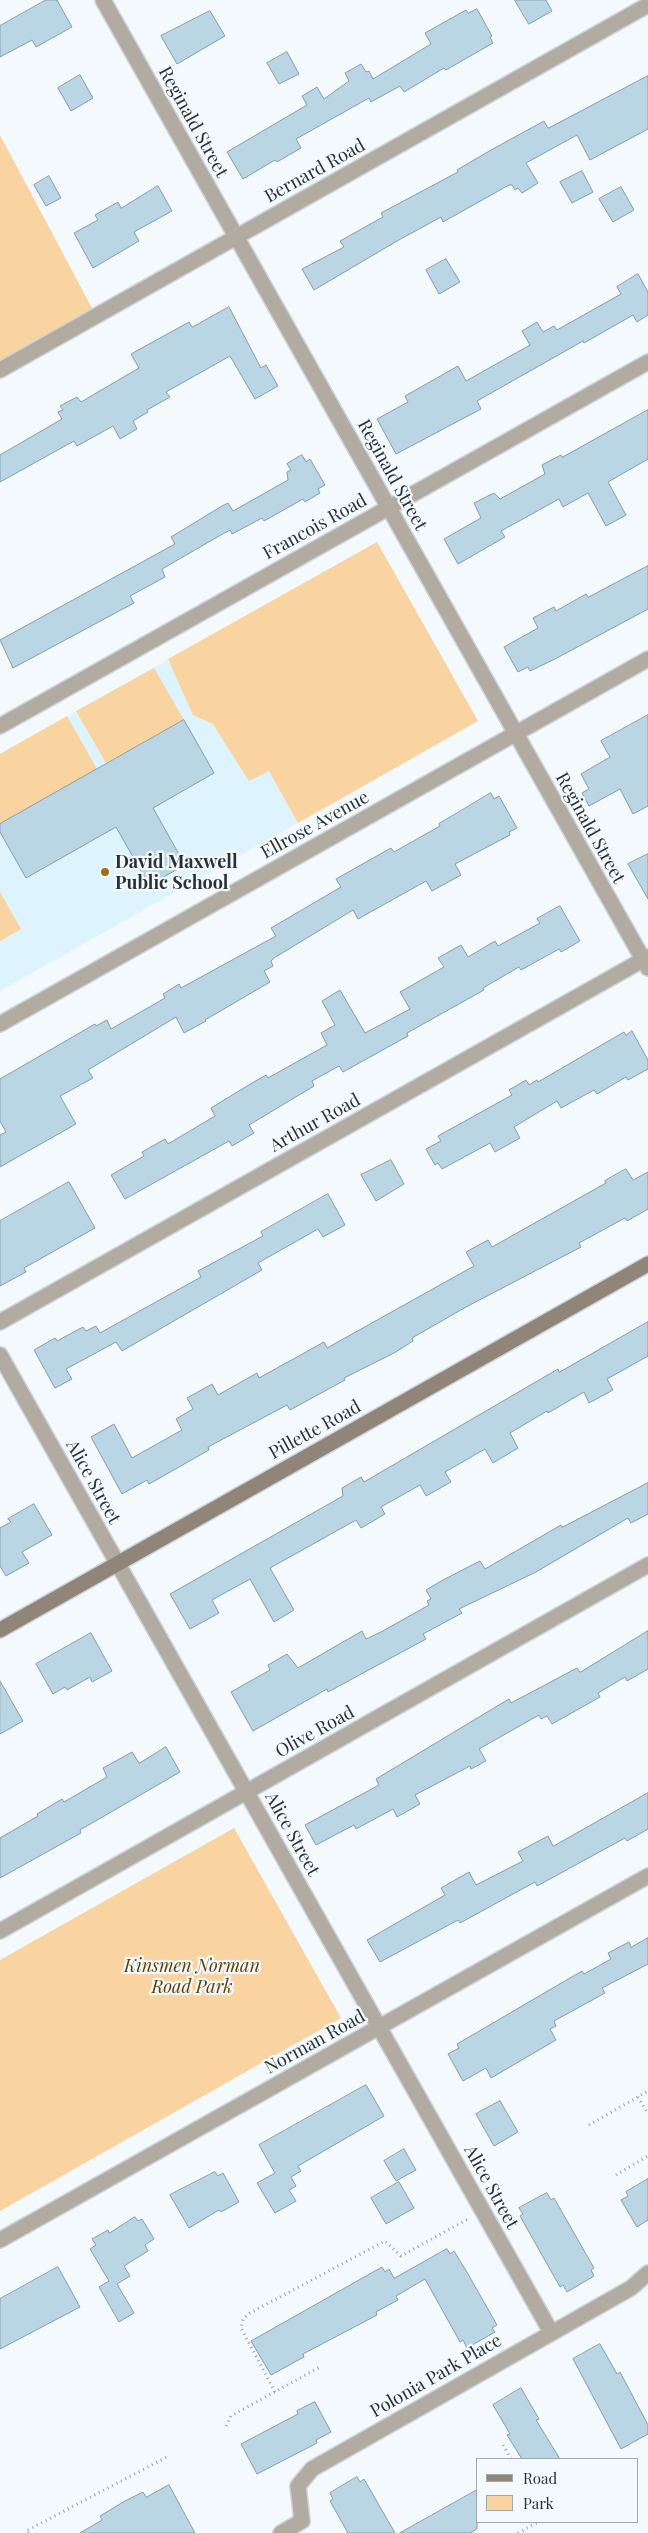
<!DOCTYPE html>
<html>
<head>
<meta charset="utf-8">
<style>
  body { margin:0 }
  #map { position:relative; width:648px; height:2533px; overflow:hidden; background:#f3f9fc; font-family:"Playfair Display",serif }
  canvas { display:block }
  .legend { position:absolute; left:476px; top:2458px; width:162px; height:65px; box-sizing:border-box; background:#f3f9fc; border:1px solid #a1a9ad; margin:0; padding:6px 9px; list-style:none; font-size:15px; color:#273137 }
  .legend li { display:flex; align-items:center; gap:10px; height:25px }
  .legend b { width:25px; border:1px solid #a1a9ad }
</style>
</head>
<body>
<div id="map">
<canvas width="648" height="2533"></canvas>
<ul class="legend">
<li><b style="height:6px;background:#908578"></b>Road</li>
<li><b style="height:14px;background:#f9d3a0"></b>Park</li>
</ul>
</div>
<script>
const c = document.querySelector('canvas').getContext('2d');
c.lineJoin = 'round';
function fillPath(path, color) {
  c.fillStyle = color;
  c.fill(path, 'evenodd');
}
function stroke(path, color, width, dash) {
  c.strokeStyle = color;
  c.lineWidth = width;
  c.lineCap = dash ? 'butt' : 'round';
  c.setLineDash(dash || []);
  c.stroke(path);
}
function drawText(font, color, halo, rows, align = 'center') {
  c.font = font + ' "Playfair Display",serif';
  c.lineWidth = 4.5;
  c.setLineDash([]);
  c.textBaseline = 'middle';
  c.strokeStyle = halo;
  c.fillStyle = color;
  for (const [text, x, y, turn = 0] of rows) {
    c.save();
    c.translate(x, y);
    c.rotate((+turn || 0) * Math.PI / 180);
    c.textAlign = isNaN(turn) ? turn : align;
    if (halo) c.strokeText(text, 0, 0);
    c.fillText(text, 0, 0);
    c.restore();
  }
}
fillPath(new Path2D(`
  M377,542L478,721L0,991V754Z`), '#ddf3fd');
fillPath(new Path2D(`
  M0,135L93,310L0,363Z
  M377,542L478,721L298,823L269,771L249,781L213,724L193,715L168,659Z
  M154,668L184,720L106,763L76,711Z
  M67,716L97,769L0,824V754Z
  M0,892L21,929L0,941Z
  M234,1828L341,2018L0,2211V1960Z`), '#f9d3a0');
const building = new Path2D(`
  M46,0H57L72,27L36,47L32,40L0,57V26Z
  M515,0H546L552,11L529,24Z
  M477,9L492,36L490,37L493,43L446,70L444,68L404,92L400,86L371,102L369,98L296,139L301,148L277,162L275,160L243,179L227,152L307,105L302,96L317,87L324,99L349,81L345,73L361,64L366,72L369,71L373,79L431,44L425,33L466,10L468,13Z
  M210,11L225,36L177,64L161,36Z
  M287,52L299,74L279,84L267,63Z
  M80,75L93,98L71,111L58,88Z
  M648,76V129L590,160L577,135L526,163L538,183L522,193L518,188L515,190L512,185H509L443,222L441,217L397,241L314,290L302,269L344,247L340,241L383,217L381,213L458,172L457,170L491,150L544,121L548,128Z
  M582,171L593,192L572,203L560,182Z
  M49,176L61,198L46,206L34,185Z
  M158,186L172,211L134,232L139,241L93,268L74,233L98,220L95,215L118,202L121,208Z
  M621,187L634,210L613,222L599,199Z
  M446,259L460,282L439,294L426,270Z
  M638,274L648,292V315L637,322L633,315L584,343L583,341L477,401L481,409L396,454L377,419L408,402L405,396L458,366L466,381L530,345L522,331L537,322L543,332L554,326L557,330L621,294L617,287Z
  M229,307L261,368L266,365L278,386L255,399L230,356L166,392L170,397L147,410L148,412L133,421L137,429L120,439L113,426L77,446L74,441L0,482V455L62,419L58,412L63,410L60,406L77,397L81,402L139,368L131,354L189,322L192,327Z
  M648,410V459L608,482L626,515L606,526L588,493L563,507L559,499L501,531L505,537L458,564L444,539L481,518L474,503L494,493L500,499L545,474L542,465L561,455L562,457Z
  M302,455L306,462L310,459L325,485L318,489L320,493L305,502L303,499L264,521L262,518L232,534L230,530L219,536L162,569L165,577L130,596L134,603L13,668L0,640L175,544L171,537L222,506L228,503L233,511L288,480L287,472L291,470L287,464Z
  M648,566V609L555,659L530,671L528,667L518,672L504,647L538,628L533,618L554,607L556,611L586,594L588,597Z
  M648,715V806L633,814L620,789L589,806L582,793L589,789L581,774L610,757L601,741Z
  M184,720L214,773L153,808L185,865L149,885L116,827L26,878L0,832V824Z
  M491,793L494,799L499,796L517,828L509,832L510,835L455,864L461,875L432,891L426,881L358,919L353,910L274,958L271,961L273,966L264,971L270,982L205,1020L206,1021L184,1033L176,1017L88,1070L93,1078L60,1096L76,1124L0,1167V1135L6,1132L0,1121V1079L95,1024L96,1026L107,1020L111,1029L165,998L163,994L179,984L181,988L276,936L271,928L341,887L336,879L391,848L394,852L440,826L439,824Z
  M648,854V899L628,864Z
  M560,906L580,941L561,952L559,949L521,970L519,967L483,988L484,990L407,1033L408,1036L343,1072L339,1066L312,1081L314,1086L249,1125L254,1133L232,1146L229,1141L125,1199L111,1175L144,1156L142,1152L165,1139L168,1144L215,1116L211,1108L252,1083L266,1075L268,1078L327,1045L321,1033L335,1025L322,1001L340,990L365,1033L410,1009L400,992L444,967L438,958L461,945L468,957L495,941L498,946L540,923L537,919Z
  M632,1031L648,1060V1069L628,1080L626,1077L597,1094L594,1090L561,1108L557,1101L514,1127L520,1138L495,1152L490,1143L442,1169L438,1163L435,1165L426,1149L441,1141L438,1136L512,1095L509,1090L526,1080L529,1085L537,1080L538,1082L624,1032L626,1035Z
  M391,1160L404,1184L376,1201L361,1175Z
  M626,1169L633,1180L648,1172V1209L627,1221L625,1218L579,1243L581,1247L466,1307L412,1338L413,1341L394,1353L344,1378L345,1380L290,1410L287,1405L208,1447L209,1450L165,1475L149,1484L147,1480L122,1494L91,1437L114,1424L132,1458L182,1430L176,1419L193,1409L187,1398L212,1384L218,1395L257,1373L259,1378L324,1342L327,1348L474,1266L466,1252L488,1240L492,1247L606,1183L605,1181Z
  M69,1182L95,1228L24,1268L26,1272L0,1286V1221Z
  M328,1194L345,1225L323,1237L318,1229L258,1263L262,1270L122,1351L116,1342L66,1369L72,1379L55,1388L34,1350L55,1338L57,1341L83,1327L86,1331L96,1326L100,1333L201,1277L198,1271L263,1236L261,1232Z
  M648,1322V1356L607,1379L613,1390L589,1403L584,1392L548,1413L547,1411L510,1433L518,1448L493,1463L485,1449L445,1472L451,1482L426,1496L420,1485L381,1507L385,1514L361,1528L356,1520L270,1568L294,1610L274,1622L250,1579L212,1600L219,1613L190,1629L170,1594L343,1496L342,1488L361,1477L364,1482L558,1369L559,1372Z
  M648,1483V1514L631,1523L628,1518L536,1572L459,1609L462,1613L423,1634L426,1639L328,1692L327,1689L253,1731L231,1692L270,1670L268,1665L287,1654L298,1668L362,1631L366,1639L381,1632L429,1605L427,1601L431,1599L426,1590L443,1580L480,1561L485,1569L561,1525L562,1527Z
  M34,1504L52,1535L22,1552L29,1563L6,1576L0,1566V1528L11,1522L8,1519Z
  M648,1631V1669L627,1681L625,1677L598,1693L600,1697L552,1724L547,1716L541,1719L539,1715L479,1749L486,1761L471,1769L470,1766L415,1795L420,1804L397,1817L393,1809L356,1829L354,1825L316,1845L305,1825L379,1785L376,1779L509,1699L511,1703L577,1668L580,1672Z
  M91,1633L112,1671L92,1682L90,1677L67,1690L65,1687L53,1694L36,1664Z
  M0,1681L23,1721L0,1734Z
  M166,1747L180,1772L80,1830L81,1833L0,1878V1838L38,1816L37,1814L62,1799L64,1802L107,1777L103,1768L132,1752L139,1763Z
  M648,1793V1829L627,1841L625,1838L537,1886L535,1882L460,1923L458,1920L380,1962L367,1940L445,1895L441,1888L469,1872L476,1885L523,1861L518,1852L548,1836L553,1846Z
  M648,1938V1964L602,1988L605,1993L554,2021L556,2026L550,2029L556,2040L491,2078L486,2068L463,2081L448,2054L459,2048L457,2044L582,1971L584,1974L611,1959L608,1953L629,1942L631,1947Z
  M366,2085L384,2116L298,2166L301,2171L291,2177L296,2186L289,2190L296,2201L275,2213L257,2183L275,2173L259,2145Z
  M500,2101L518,2132L494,2146L476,2114Z
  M404,2149L416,2170L396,2181L384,2161Z
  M215,2172L218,2176L223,2173L239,2202L221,2212L219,2210L189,2228L170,2195Z
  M648,2179V2220L637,2227L621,2200L628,2196L626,2192Z
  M399,2182L414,2208L386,2224L371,2198Z
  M547,2193L551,2200L554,2198L594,2268L591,2270L594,2276L567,2292L563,2285L560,2287L520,2216L523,2214L519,2208Z
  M135,2217L138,2221L142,2219L154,2239L145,2245L148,2251L124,2266L130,2276L117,2284L134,2313L119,2322L99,2287L109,2281L90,2249L96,2245L92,2239L108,2230L109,2233Z
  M447,2249L450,2254L454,2251L468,2274L497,2325L492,2328L495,2332L467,2348L463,2340L460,2342L425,2279L396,2296L398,2300L376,2312L377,2315L303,2354L304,2357L271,2375L251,2341L382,2267L385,2272L389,2269L394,2278Z
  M58,2267L80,2307L0,2349V2299Z
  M600,2344L617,2374L620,2372L648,2425V2434L621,2449L573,2359Z
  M521,2388L539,2419L536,2420L560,2459H522L507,2435L510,2434L493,2405Z
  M315,2402L331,2432L316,2440L317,2443L257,2474L241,2444L298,2414L297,2411Z
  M357,2477L360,2482L364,2479L395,2533H348L330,2501L333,2499L330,2493Z
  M169,2485L195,2533H80L102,2520L100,2516L125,2501L143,2492L146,2497Z
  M477,2490V2529L470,2533H400Z`);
fillPath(building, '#bad5e3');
stroke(building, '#849daa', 1);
const street = new Path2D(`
  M103,0L648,968
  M0,370L648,5
  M0,726L648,362
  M0,1024L648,659
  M0,1322L648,957
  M0,1355L551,2332
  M0,1931L648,1565
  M0,2240L648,1876
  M281,2533L302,2521L298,2486L312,2469L631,2288L648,2273`);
const secondary = new Path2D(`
  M0,1630L648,1264`);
stroke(street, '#ced5d9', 18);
stroke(secondary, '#ced5d9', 18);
stroke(new Path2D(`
  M638,2097L648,2114
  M589,2125L648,2091
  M616,2175L648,2156
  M275,2392L241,2328L243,2319L250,2313L385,2241L401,2256L468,2219
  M226,2426L231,2416L320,2367
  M503,2445L511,2459
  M28,2533L26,2531L169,2456
  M518,2533L538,2522`), '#98a0a4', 3, [1, 4]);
stroke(street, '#b2aba1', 15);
stroke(secondary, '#908578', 15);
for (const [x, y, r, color] of [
  [105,872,5,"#9d6e20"]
]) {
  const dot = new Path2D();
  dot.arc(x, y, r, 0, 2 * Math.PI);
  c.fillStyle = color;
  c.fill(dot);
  stroke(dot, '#f3f9fc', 2);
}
drawText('18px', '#273137', '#f3f9fc', [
  ["Reginald Street",193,122,61],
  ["Bernard Road",315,171,-29],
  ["Reginald Street",392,475,61],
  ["Francois Road",315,527,-29],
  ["Ellrose Avenue",315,825,-29],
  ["Reginald Street",590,828,61],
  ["Arthur Road",315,1123,-29],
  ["Pillette Road",315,1430,-29],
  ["Alice Street",93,1482,61],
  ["Olive Road",315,1732,-29],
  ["Alice Street",292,1834,61],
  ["Norman Road",315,2042,-29],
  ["Alice Street",491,2187,61],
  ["Polonia Park Place",436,2376,-30]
]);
drawText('bold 18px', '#273137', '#f3f9fc', [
  ["David Maxwell",115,862],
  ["Public School",115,883]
], 'left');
drawText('italic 18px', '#613f02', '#f3f9fc', [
  ["Kinsmen Norman",192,1966],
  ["Road Park",192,1987]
]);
</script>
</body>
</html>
